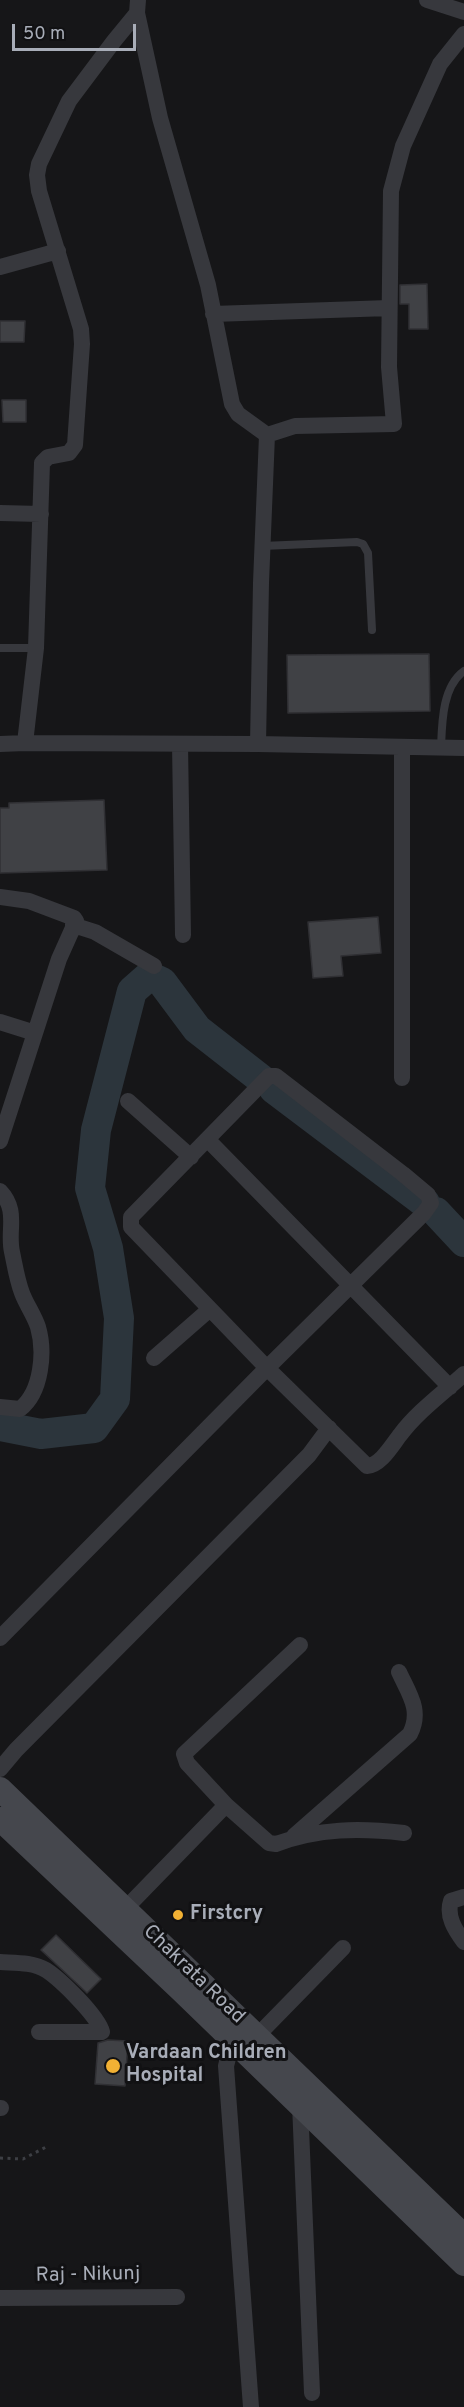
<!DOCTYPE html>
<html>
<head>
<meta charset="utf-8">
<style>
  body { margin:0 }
  #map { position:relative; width:464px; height:2407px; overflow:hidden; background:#161618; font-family:Overpass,sans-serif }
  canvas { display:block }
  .scale { position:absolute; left:12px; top:24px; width:124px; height:27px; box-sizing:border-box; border:3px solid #a8adb8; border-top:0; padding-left:8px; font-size:18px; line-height:21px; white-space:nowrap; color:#a8adb8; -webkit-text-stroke:4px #111113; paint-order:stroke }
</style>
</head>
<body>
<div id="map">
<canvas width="464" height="2407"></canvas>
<div class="scale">50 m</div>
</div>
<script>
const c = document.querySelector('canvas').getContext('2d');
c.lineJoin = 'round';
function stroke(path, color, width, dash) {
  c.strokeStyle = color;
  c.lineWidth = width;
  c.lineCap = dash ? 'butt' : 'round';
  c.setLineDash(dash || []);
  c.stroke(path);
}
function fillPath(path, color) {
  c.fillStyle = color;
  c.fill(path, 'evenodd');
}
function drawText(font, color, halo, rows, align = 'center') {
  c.font = font + ' Overpass,sans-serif';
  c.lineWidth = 6;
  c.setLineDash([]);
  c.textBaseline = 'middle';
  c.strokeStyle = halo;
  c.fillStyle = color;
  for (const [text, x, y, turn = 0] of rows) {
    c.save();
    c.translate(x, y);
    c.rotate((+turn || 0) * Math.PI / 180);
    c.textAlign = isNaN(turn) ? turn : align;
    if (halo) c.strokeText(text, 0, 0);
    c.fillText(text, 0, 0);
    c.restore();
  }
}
stroke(new Path2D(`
  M274,1089L425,1203
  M436,1212L464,1242
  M0,1426L41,1434L94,1428L115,1399L119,1318L108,1248L90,1188L96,1130L132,991L149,976L162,982L197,1029L261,1079`), '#2c353c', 30);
const building = new Path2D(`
  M427,284L428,329H409V304H400V285Z
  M0,321H25L24,342H0Z
  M2,400H26V422H3Z
  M429,654L430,711L288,713L287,655Z
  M104,800L107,870L0,873V808H9V803Z
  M378,917L381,953L341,956L343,976L313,978L308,922Z
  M56,1935L101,1979L87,1993L41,1950Z
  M108,2040L128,2041L125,2086L95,2084L98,2043Z`);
fillPath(building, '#404145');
stroke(building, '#303034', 1.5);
stroke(new Path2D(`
  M0,2158L23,2159L48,2146`), '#3d3f44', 3, [3, 4.5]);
stroke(new Path2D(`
  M262,546L357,542L363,544L368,553L372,630
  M0,648H36
  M441,748C442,723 442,687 464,671`), '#37383d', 8);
stroke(new Path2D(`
  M427,0L464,12
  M0,267L58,251
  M213,314L389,308
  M267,435L295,426L394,424L389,367L391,191L403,146L440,64L464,34
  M0,513L41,514
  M25,743L258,744L261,583L267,435L238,414L232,404L208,285L160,118L137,13L138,0
  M0,744L25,743L36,648L42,463L48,457L69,453L75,445L82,344L81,329L39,191L37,175L39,164L69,101L114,41L137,13
  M180,744L183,935
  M258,744L464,748
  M0,897L29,901L74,918L76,921L59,959L0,1141
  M73,925L95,932L154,966
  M0,1022L35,1033
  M402,1078V747
  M128,1101L191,1157
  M208,1140L450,1387
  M0,1191C19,1211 7,1230 12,1252C15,1266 17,1280 22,1293C26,1304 34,1315 38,1327C45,1351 42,1392 20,1409L0,1407
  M154,1358L210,1309
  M0,1638L267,1368L424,1213L431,1203L428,1195L403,1174L276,1076H269L131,1217V1227L267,1368L367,1466C381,1465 392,1445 400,1435C417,1412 443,1393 464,1374
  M0,1769L16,1750L309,1455L329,1428
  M226,1805L187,1763L184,1754L300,1645
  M294,1836L410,1734C422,1710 409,1694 399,1672
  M464,1897L451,1901C446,1916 455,1930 464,1942
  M125,1909L226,1805L269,1843L276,1844C319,1828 360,1828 404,1833
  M0,1962C15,1963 32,1962 46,1970C60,1979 98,2016 102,2032H39
  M257,2036L343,1948
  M238,2044L229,2054L226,2066L251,2407
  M300,2104L312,2393
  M0,2108H1
  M0,2298L177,2297`), '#37383d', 16);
stroke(new Path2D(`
  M0,1789L464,2236
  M0,1819L181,1990L464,2264`), '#45474d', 24);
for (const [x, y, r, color] of [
  [178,1915,6,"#f2b134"],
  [113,2066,8,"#f2b134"]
]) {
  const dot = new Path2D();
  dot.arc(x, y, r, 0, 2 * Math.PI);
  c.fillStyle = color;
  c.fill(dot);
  stroke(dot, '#111113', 2);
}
drawText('bold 20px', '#a8adb8', '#111113', [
  ["Firstcry",190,1915],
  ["Vardaan Children",126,2054],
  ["Hospital",126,2077]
], 'left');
drawText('20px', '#a8adb8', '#111113', [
  ["Chakrata Road",193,1975,44],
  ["Raj - Nikunj",88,2276,-1]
]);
</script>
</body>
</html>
